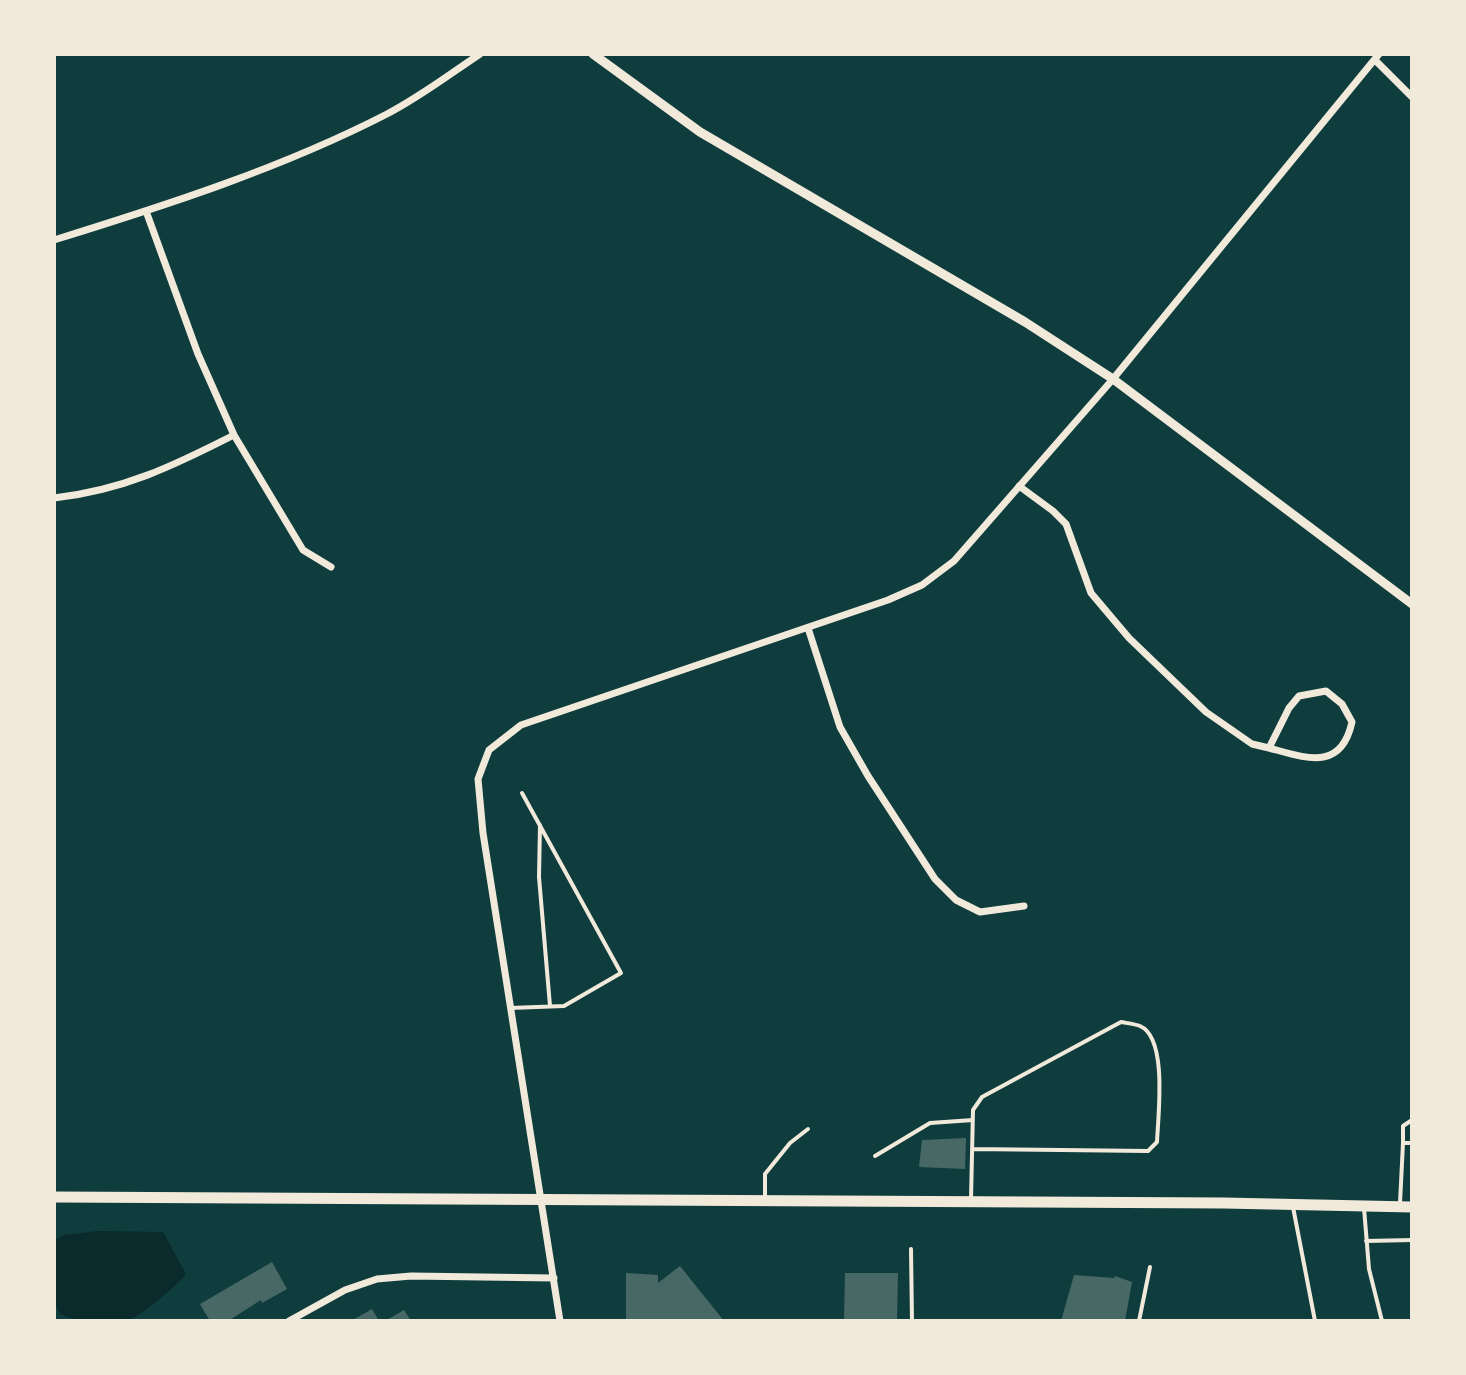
<!DOCTYPE html>
<html>
<head>
<meta charset="utf-8">
<style>
  body { margin:0 }
  #map { position:relative; width:1466px; height:1375px; overflow:hidden; background:#0f3d3e; font-family:"Public Sans",sans-serif }
  canvas { display:block }
  .frame { position:absolute; inset:0; border:56px solid #f1e9da; pointer-events:none }
</style>
</head>
<body>
<div id="map">
<canvas width="1466" height="1375"></canvas>
<div class="frame"></div>
</div>
<script>
const c = document.querySelector('canvas').getContext('2d');
c.lineJoin = 'round';
function fillPath(path, color) {
  c.fillStyle = color;
  c.fill(path, 'evenodd');
}
function stroke(path, color, width, dash) {
  c.strokeStyle = color;
  c.lineWidth = width;
  c.lineCap = dash ? 'butt' : 'round';
  c.setLineDash(dash || []);
  c.stroke(path);
}
fillPath(new Path2D(`
  M98,1231L163,1232L186,1274C175,1287 140,1318 124,1321C103,1324 79,1322 60,1314L54,1300V1240L64,1235Z`), '#0a2a2b');
fillPath(new Path2D(`
  M966,1138L965,1169L919,1167L922,1140Z
  M272,1262L287,1289L262,1303L261,1300L228,1321H210L200,1304Z
  M680,1266L724,1321H626V1273L658,1275V1283Z
  M845,1273H898L897,1321H844Z
  M1074,1275L1114,1278L1115,1276L1132,1282L1125,1321H1061Z
  M372,1309L379,1321H351Z
  M404,1310L411,1321H385Z`), '#486865');
stroke(new Path2D(`
  M540,825L539,877L550,1006
  M1412,973V974
  M510,1008L564,1006L621,973L522,793
  M1403,1143V1126L1412,1120
  M875,1156L930,1123L973,1120
  M765,1198V1174L790,1143L808,1129
  M971,1199L973,1110L982,1097L1121,1022C1126,1023 1135,1024 1140,1026C1168,1038 1158,1116 1157,1142L1148,1151L972,1149
  M1400,1203L1403,1143H1412
  M1293,1207L1315,1321
  M1364,1208L1369,1269L1382,1321
  M1366,1241L1412,1240
  M911,1249L912,1321
  M1139,1321L1150,1267`), '#f1e9da', 4);
stroke(new Path2D(`
  M1375,60L1412,97
  M146,211L198,354L234,435L303,550L331,567
  M54,240C167,205 282,168 387,114C420,97 450,74 480,54
  M1019,486L1053,511L1066,524L1091,593L1129,638L1206,712L1252,744L1269,748
  M54,498C124,490 173,466 234,435
  M808,628L840,727L868,776L935,879L956,900L980,912L1024,906
  M1326,691L1342,704L1352,722C1341,772 1306,758 1269,748L1289,708L1299,696Z
  M289,1321L345,1290L377,1279L411,1276L554,1278
  M560,1321L483,833L478,779L489,750L521,725L888,600L922,585L954,561L1113,379L1379,54`), '#f1e9da', 7);
stroke(new Path2D(`
  M593,54L700,132L1025,322L1113,379L1412,604`), '#f1e9da', 9);
stroke(new Path2D(`
  M54,1197L1224,1203L1412,1207`), '#f1e9da', 11);
</script>
</body>
</html>
